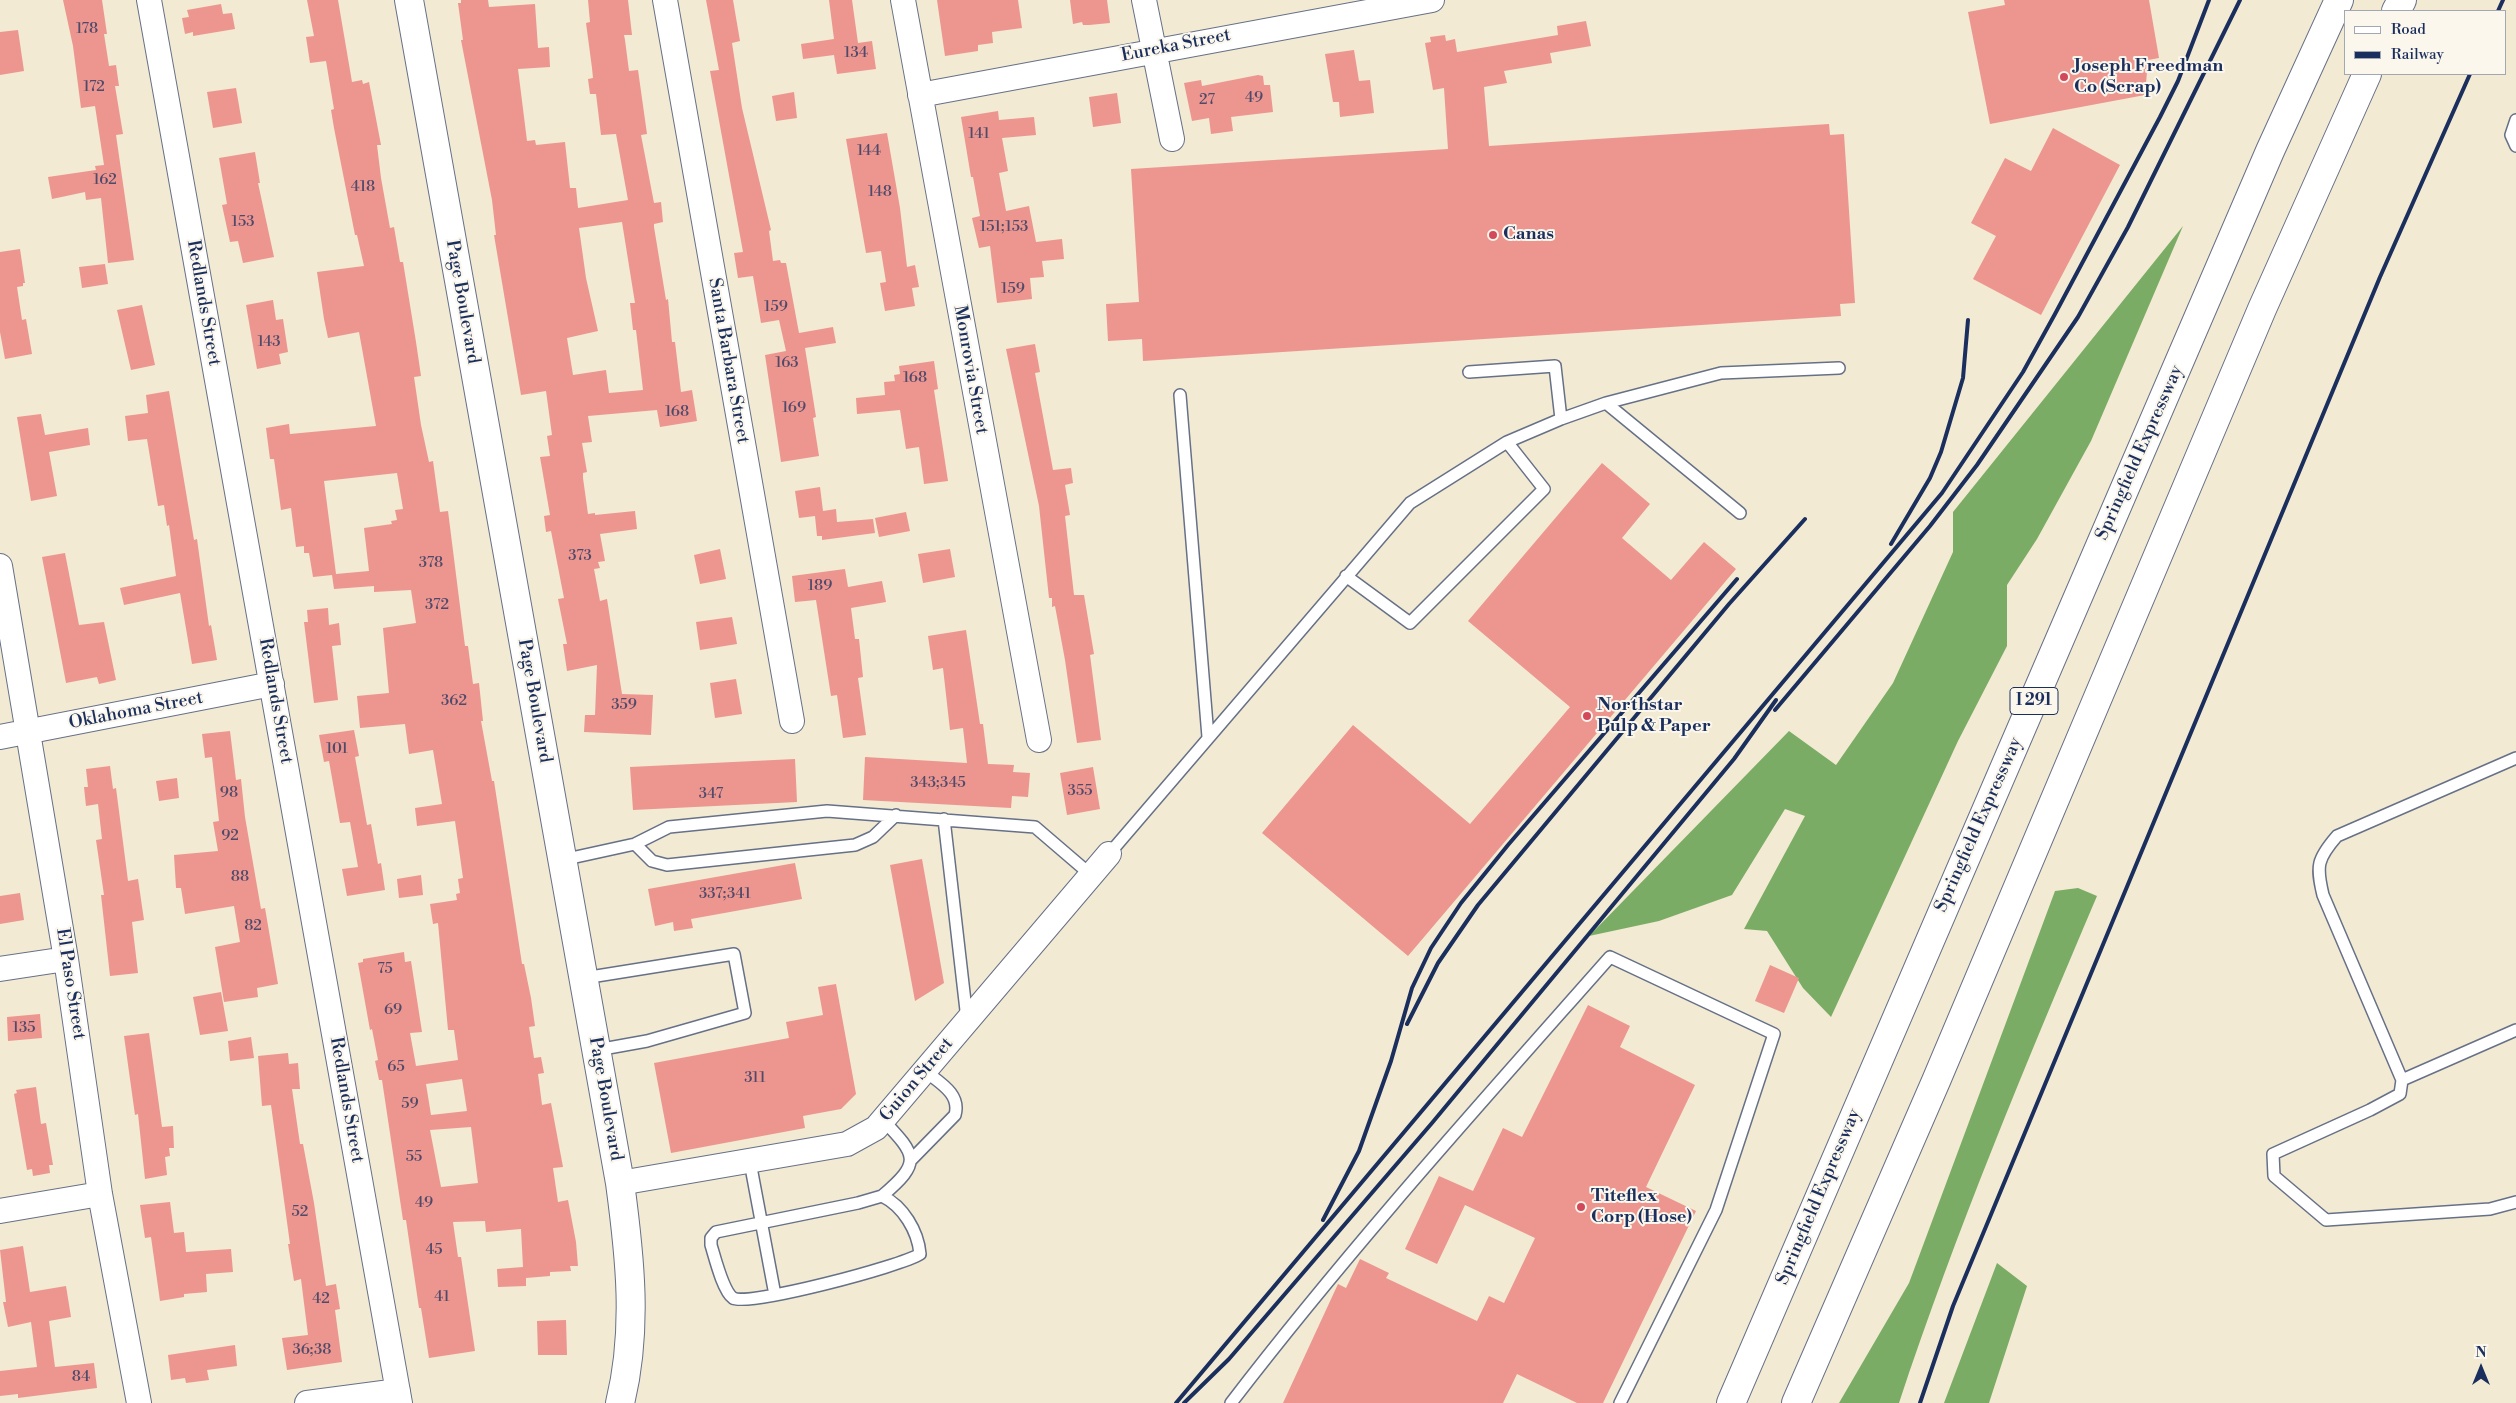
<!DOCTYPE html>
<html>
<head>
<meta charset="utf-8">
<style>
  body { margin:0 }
  #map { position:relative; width:2516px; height:1403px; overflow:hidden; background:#f2ead2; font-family:"Libre Bodoni",serif }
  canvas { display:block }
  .legend { position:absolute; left:2344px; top:10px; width:162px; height:65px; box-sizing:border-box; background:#fbf7ec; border:1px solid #a1a7b3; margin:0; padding:6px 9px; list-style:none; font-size:15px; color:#1b2f5e }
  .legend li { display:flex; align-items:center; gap:10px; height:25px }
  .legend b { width:25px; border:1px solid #a1a7b3 }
  .north { position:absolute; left:2456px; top:1343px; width:50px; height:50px; -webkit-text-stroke:4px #fbf7ec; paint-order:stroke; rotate:0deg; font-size:14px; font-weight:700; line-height:20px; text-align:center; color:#1b2f5e }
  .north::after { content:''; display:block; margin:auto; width:18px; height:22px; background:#1b2f5e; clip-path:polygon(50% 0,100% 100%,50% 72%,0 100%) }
</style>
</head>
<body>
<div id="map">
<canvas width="2516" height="1403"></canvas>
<ul class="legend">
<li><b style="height:6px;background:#fff"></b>Road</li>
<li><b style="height:6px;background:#1b2f5e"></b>Railway</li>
</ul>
<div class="north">N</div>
</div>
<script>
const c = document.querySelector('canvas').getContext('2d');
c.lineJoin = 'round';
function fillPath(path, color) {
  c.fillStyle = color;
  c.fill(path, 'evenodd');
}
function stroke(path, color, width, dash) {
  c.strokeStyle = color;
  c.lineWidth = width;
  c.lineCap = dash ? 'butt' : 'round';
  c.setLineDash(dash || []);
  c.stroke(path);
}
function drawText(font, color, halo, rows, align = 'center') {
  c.font = font + ' "Libre Bodoni",serif';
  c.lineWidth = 4;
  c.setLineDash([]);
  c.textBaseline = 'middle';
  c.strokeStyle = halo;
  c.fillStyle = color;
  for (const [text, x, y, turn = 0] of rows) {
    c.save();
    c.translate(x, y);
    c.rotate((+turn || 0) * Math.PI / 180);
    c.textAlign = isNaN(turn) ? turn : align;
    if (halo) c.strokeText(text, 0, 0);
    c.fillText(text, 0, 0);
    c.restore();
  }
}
fillPath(new Path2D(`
  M2183,226L2091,441L2037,539L2007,585V646L1958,741L1831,1017L1803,988L1767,931L1744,929L1805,816L1785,809L1732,895L1659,921L1589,936L1789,731L1836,765L1893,683L1953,552V512Z
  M2078,888L2097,896C2026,1063 1956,1231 1899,1403H1839L1909,1283L2055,891Z
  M1997,1263L2027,1286L1989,1403H1944Z`), '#7bac66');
fillPath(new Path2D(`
  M63,0H102L107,34H104L109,66L116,65L119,86H115L123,134L116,135L134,260L108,263L101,198L86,200L85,192L52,199L48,177L96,170L95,166L104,165L95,106L81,108L73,46Z
  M307,0H338L352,82L362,80L363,84L369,82L381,145H377L381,178L390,228L394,227L400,262H403L416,342L421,376L414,377L421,425L429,462L433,461L440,512L448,511L465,646H468L473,684L479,683L483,721H481L492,781H494L522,964H524L531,998L535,1026L529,1027L534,1058L541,1057L544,1073L538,1074L542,1105L551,1103L563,1167L553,1168L558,1202L568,1200L576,1242L578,1266H570L571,1271L550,1272V1276L526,1278V1286L498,1287L497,1269L523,1267L521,1229L486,1232L485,1221L453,1222L458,1257H461L475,1351L429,1358L421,1308H419L406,1220H403L382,1080H379L375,1061L378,1060L372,1029L370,1030L358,963L363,962V959L404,952L405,962L411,961L422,1032L410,1033L416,1066L458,1060L454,1030H448L438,923L433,924L430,904L457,900L456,894L460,893L458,879L463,878L455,821L417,826L415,808L442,804L433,750L409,754L405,724L360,728L357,696L389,693L383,628L416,623L411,590L374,592V586L334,589L332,575L313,577L309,553H304V546L296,547L291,508L281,510L274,459H270L266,428L289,424L290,434L376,426L359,332L328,338L324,319L317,272L364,266L357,235H355L334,128L331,110L334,109L326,61L310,63L306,37L314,36ZM397,473L403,509L395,510L397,520L391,521L392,524L364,528L369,571L336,574L324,481ZM462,1079L467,1111L431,1115L426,1084ZM471,1127L478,1183L441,1187L430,1130Z
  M461,0H488L489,7L535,4L538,48L549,47L550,67L518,69L527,141L535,140L536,145L565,142L570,188H576L578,208L628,200L616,134L601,135L596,94H590L588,79L593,78L592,68L586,23L590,22L588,0H628L632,35H624L625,40L629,71L638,70L647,134L641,135L654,203L661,202L663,222L654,224V227L666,300L668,299L672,342H675L681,392L692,390L697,421L660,427L657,410L588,416L592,442L582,443L587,472L583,473V478L588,514L595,513V515L635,511L637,529L600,534L605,561L598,562L600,568L594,569L600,601L607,599L622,694L653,695L651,735L584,732L585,715H595L597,665L567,671L563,644H567L558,599L564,598L551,531L546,532L544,516L550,515L540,457L550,456L547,436L552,435L546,391L521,395L494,235H496L492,200L461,40H463L458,3H461ZM622,222L635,303H630L633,330H636L643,390L609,393L606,370L573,375L567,338L598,331L586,278L579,228Z
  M706,0H733L740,41L732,43L742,108L771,230L769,231L773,261L780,260L781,263H786L799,333L833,327L836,343L805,348L816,417L813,418L819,456L781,462L765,355L786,351L779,320L761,323L753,276L738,278L734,253L743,252L710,71L719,70Z
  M829,0H852L858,43L872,41L876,69L837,74L834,55L803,59L801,44L834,39Z
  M937,0H1018L1022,28L992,32L993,43L978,45V51L945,56Z
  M1070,0H1107L1110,23L1089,25H1083L1082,22L1073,24Z
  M2004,0H2149L2159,58L2148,60L2145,95L1990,124L1968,12L2005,5Z
  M221,4L223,14L232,13L235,29L193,36V32L185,34L182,18L189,17L187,10Z
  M1586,21L1591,46L1550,53L1552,63L1504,71L1507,83L1484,87L1489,146L1829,124L1830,135L1844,134L1855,303L1840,304L1841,316L1143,361L1142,339L1108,341L1106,304L1139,302L1131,169L1448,149L1444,88L1433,90L1425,43L1431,42L1430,37L1445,35L1446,41L1455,39L1457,52L1558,35L1557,26Z
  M18,30L24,71L0,75V32Z
  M1354,50L1359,81L1370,80L1374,113L1340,117L1339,102H1333L1325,54Z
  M1258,75L1263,76L1264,85H1270L1273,112L1231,117L1233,131L1211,134L1209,118L1192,121L1184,83L1201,80L1202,86Z
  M236,88L242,123L213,128L207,92Z
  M794,92L797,118L776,121L772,96Z
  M1117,93L1121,123L1093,127L1089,97Z
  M998,111L999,120L1034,117L1036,135L1002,138L1008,171L999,173L1006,211L1029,206L1036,242L1062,239L1064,259L1042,261L1044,277L1030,278L1032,299L997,303L990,246L979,248L972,218L980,216L973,177H971L961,117Z
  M2053,128L2120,165L2041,315L1973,279L1996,236L1971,223L2005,158L2031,171Z
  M887,133L900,208L907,267L915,265L919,287L912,288L915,306L885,311L880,283L886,282L881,251L866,253L846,139Z
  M255,152L260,183H258L274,257L243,263L238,241L230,242L222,205L227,204L219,158Z
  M20,249L25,283H23V286L17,287L22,320L26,319L32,354L5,359L0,332V252Z
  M105,264L108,284L82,288L79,267Z
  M273,300L276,320L283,319L288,352L279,354L281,364L257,369L246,305Z
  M142,305L155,365L131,370L117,310Z
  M1035,344L1040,372L1035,373L1053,470L1071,468L1073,483L1065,485L1070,515L1065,516L1074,595H1084L1094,654L1090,655L1101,740L1077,743L1065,660L1055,606L1052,607V598H1049L1039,506L1006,349Z
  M934,361L938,389L934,390L948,481L924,484L919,447L906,449L900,410L857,414L856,398L885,395L884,382L895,381L894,375L900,374L899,366Z
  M169,391L194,540L197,539L209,626L211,625L217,660L192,664L180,593L124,605L120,588L176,576L169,525L167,526L164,505L158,506L147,439L128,441L125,416L148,413L146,395Z
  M41,414L45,435L88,428L90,445L49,452L57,496L31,501L17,417Z
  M1602,463L1650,504L1622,538L1671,580L1704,542L1736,569L1408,956L1262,833L1353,725L1470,824L1570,707L1468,621Z
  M820,487L823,511L836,509L837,522L873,519L875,533L822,540V536H817L815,516L799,518L795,491Z
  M906,512L910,531L879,537L875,518Z
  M720,549L726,579L700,584L694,555Z
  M950,549L955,577L923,583L918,554Z
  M65,553L79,625L104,622L116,680L99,684L97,677L66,683L42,557Z
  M845,569L848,587L882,581L886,602L851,608L855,639H859L863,677L858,678L866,735L843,738L837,695L831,696L816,600L795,602L792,576Z
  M328,608L329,625L339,623L341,645L332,646L338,700L314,703L304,622H308L307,610Z
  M732,617L737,644L700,650L696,622Z
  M966,630L980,724H983L988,764L1014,765L1013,772L1030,773L1028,797L1012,796L1011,808L863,800L865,757L967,763L963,728L950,730L943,668L933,670L928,636Z
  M736,679L742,714L715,718L710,683Z
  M354,730L359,756L355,757L367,825L371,824L378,864L381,863L385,890L347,896L342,869L358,867L350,822L340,823L329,761L324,762L319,735Z
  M230,731L236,780L241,779L245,817L261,909L265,908L278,984L257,988L258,997L224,1002L215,947L240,942L234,906L185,914L181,888H176L174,855L218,851L213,822L219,821L212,757L205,758L202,734Z
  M795,759L797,802L633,810L630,767Z
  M110,766L113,789L116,788L128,881L138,879L144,920L132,922L138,973L110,976L101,895H104L96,840L102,839L98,804L86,806L84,787H88L86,769Z
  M1093,767L1100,809L1067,815L1060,773Z
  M177,778L179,798L159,801L156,781Z
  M922,859L944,983L915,1001L890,865Z
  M795,863L802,899L691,919L693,928L674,931L673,922L655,926L648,889Z
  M421,875L423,895L399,898L397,879Z
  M20,893L24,920L0,924V896Z
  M1770,965L1799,978L1784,1013L1755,1001Z
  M836,984L856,1094L841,1109L803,1116L805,1128L671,1153L654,1063L789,1038L786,1022L823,1015L818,987Z
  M221,992L228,1031L200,1035L193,997Z
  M1588,1005L1630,1026L1620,1047L1695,1085L1646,1187L1696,1211L1603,1403H1577L1517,1374L1503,1403H1283L1338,1284L1346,1288L1360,1259L1389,1273L1386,1278L1477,1321L1489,1296L1504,1303L1535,1238L1465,1205L1437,1264L1405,1249L1439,1176L1473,1191L1503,1128L1522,1137Z
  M40,1014L42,1038L8,1041L7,1017Z
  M149,1033L162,1127L173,1126L174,1148H169L170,1156L165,1157L167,1175L145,1179L138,1114L135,1115L124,1036Z
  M251,1037L254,1058L230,1061L228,1041Z
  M288,1053L289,1064L298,1063L300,1089H292L300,1144H303L314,1203L326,1286L336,1284L340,1309L335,1310L342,1362L287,1370L282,1338L308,1335L301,1279L294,1281L288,1244H290L271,1105L262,1106L258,1056Z
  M36,1087L41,1124L46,1123L53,1165H49L50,1173L33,1176L32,1169L27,1170L14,1094L17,1093L16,1090Z
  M170,1202L174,1233L184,1232L186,1252L231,1249L233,1272L206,1274L207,1292L184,1294V1297L160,1301L151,1237L145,1238L140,1205Z
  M23,1246L30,1292L66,1286L71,1317L49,1321L55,1367L94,1363L97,1388L18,1398V1394L0,1396V1371L37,1367L31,1322L8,1327L3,1302H6L0,1250Z
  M566,1320L567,1355H538L537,1321Z
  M235,1345L237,1366L207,1370L209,1380L186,1383L185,1378L171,1380L168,1355Z`), '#ec968f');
const service = new Path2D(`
  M2516,120L2511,135L2516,146
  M1469,372L1555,366L1561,419
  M1180,395L1208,737
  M1606,403L1740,513
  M1346,576L1410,623L1544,489L1507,442
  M2516,758L2337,836C2317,859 2316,866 2323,895L2402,1080L2400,1094L2370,1110L2273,1154L2274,1176L2326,1220L2490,1209L2516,1202
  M944,819L967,1019
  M635,844L652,861L667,865L855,845L873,837L896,815
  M1109,854L1410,503L1507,442L1561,419L1606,403L1721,373L1839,368
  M562,860L635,844L669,827L827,811L1035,827L1091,875
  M584,978L734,954L745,1013L647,1041L597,1050
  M2402,1080L2516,1030
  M911,1160L955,1115C961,1094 940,1083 925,1071
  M750,1162L775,1295
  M882,1196C903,1206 918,1231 920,1254C902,1266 747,1307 733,1298C723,1291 715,1258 711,1245V1238L716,1232L858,1203Z
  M882,1196C922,1162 917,1156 883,1120
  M1231,1403C1350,1248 1481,1103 1610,957L1774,1034L1716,1210L1620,1403`);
const minor = new Path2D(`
  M149,0L400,1403
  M665,0L792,721
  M903,0L1039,740
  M1144,0L1172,139
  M920,95L1432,0
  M0,566L66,959L100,1194L139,1403
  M0,737L272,684
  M0,969L66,959
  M620,1183L847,1144L876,1128L1109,854
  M0,1211L100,1194
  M307,1403L398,1391`);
const tertiary = new Path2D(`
  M409,0L620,1183C630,1257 638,1330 620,1403`);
const motorway = new Path2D(`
  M2396,11L2402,0
  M1731,1403L2270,151L2339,0
  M1796,1403L1936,1081L2262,309L2367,74`);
stroke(service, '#667087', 14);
stroke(minor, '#667087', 26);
stroke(tertiary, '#667087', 30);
stroke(motorway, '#667087', 30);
stroke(service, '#fff', 11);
stroke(minor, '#fff', 24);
stroke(tertiary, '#fff', 28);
stroke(motorway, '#fff', 28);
stroke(new Path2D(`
  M2498,11L2503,0
  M1891,544L1930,478L1941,452L1963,378L1968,320
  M1775,710L1930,526L1977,465L2078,317L2128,227L2240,0
  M1407,1024L1438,963L1478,905L1729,604L1805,519
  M1323,1220L1359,1151L1391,1061L1412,988L1431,948L1461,903L1508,845L1737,579
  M1176,1403L1942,493L2023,372L2055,314L2160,117L2178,81L2209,0
  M1184,1403L1229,1359L1432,1123L1734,759L1776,700
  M1920,1403L1953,1306L2380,277L2470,74`), '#1b2f5e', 4);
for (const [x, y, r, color] of [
  [2064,77,5,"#d1495b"],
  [1493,235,5,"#d1495b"],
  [1587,716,5,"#d1495b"],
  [1581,1207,5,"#d1495b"]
]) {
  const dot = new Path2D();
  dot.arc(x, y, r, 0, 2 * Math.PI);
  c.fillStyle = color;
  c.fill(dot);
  stroke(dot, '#fbf7ec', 2);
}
drawText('15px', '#4f496a', null, [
  ["178",87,29],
  ["134",856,53],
  ["172",94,87],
  ["49",1254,98],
  ["27",1207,100],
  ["141",979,134],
  ["144",869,151],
  ["162",105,180],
  ["418",363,187],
  ["148",880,192],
  ["153",243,222],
  ["151;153",1004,227],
  ["159",1013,289],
  ["159",776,307],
  ["143",269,342],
  ["163",787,363],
  ["168",915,378],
  ["169",794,408],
  ["168",677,412],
  ["373",580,556],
  ["378",431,563],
  ["189",820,586],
  ["372",437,605],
  ["362",454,701],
  ["359",624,705],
  ["101",337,749],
  ["343;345",938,783],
  ["355",1080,791],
  ["98",229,793],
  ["347",711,794],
  ["92",230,836],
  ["88",240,877],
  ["337;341",725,894],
  ["82",253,926],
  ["75",385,969],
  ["69",393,1010],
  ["135",24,1028],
  ["65",396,1067],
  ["311",755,1078],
  ["59",410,1104],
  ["55",414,1157],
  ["49",424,1203],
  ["52",300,1212],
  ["45",434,1250],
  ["41",442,1297],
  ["42",321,1299],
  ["36;38",312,1350],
  ["84",81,1377]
]);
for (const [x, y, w] of [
  [2034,701,48]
]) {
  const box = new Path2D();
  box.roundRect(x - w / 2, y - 13.5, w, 27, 4);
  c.fillStyle = '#fbf7ec';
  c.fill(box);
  stroke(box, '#1b2f5e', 1);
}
drawText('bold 16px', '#1b2f5e', null, [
  ["I 291",2034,701]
]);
drawText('18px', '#1b2f5e', '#fbf7ec', [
  ["Eureka Street",1176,46,-11],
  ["Page Boulevard",462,302,80],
  ["Redlands Street",203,303,80],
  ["Santa Barbara Street",728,361,80],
  ["Monrovia Street",970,370,80],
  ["Springfield Expressway",2140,453,-66],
  ["Redlands Street",275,701,80],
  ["Page Boulevard",534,701,80],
  ["Oklahoma Street",136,711,-11],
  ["Springfield Expressway",1979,825,-66],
  ["El Paso Street",70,984,81],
  ["Guion Street",917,1080,-50],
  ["Page Boulevard",605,1099,80],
  ["Redlands Street",346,1100,80],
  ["Springfield Expressway",1819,1197,-67]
]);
drawText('bold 18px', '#1b2f5e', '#fbf7ec', [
  ["Joseph Freedman",2074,67],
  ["Co (Scrap)",2074,88],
  ["Canas",1503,235],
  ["Northstar",1597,706],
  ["Pulp & Paper",1597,727],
  ["Titeflex",1591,1197],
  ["Corp (Hose)",1591,1218]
], 'left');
</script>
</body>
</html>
